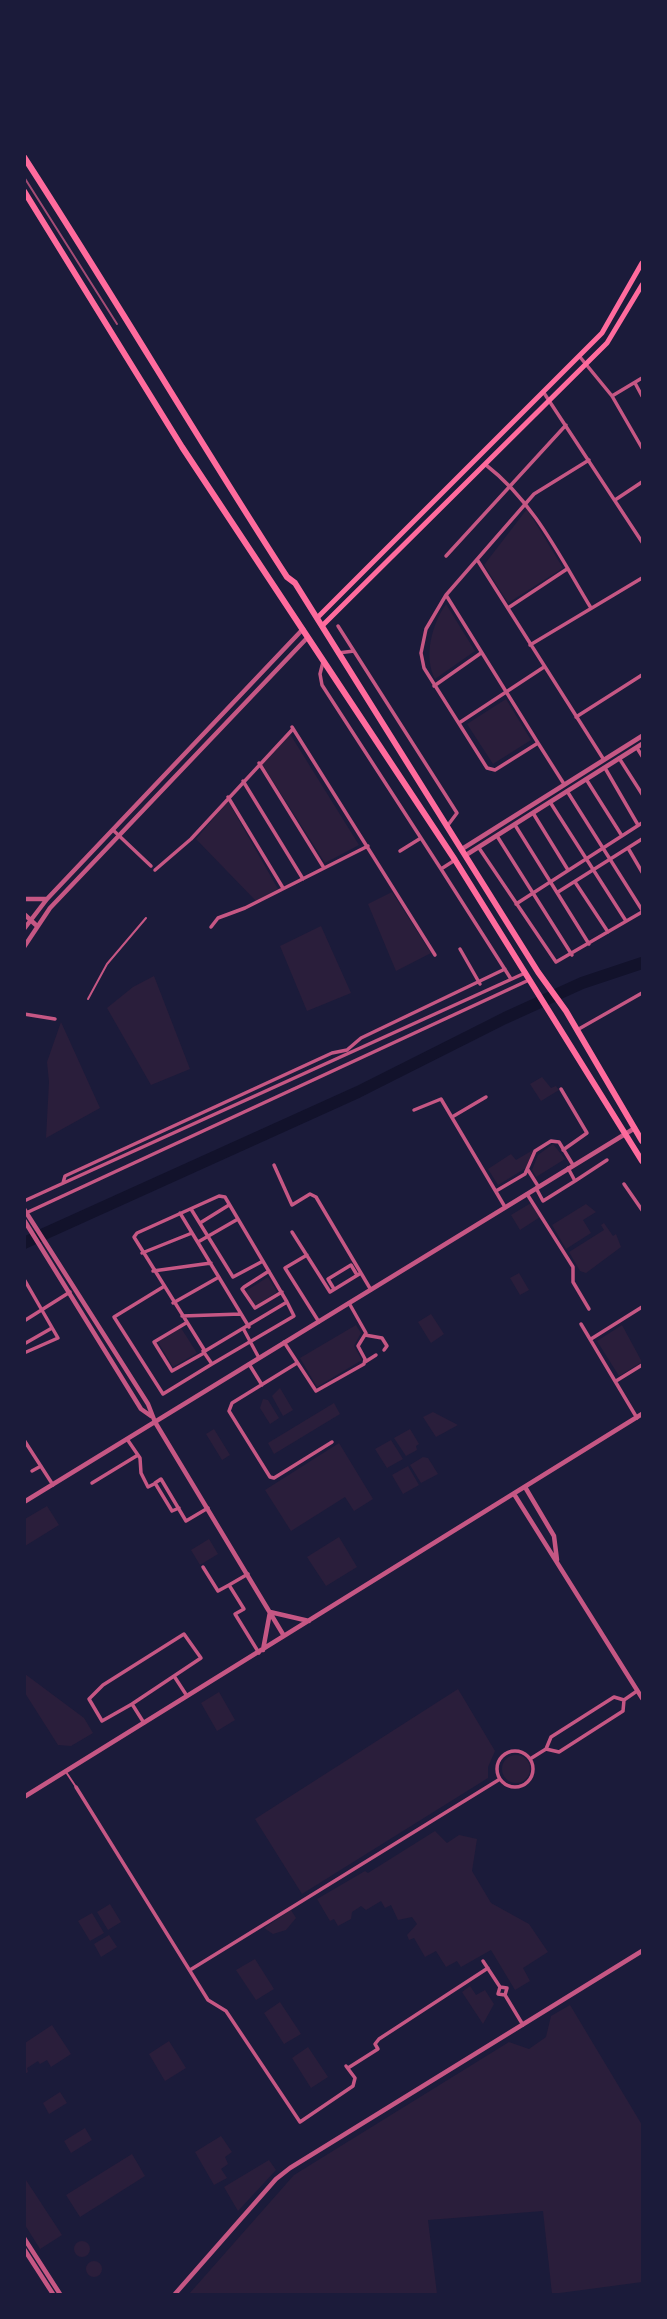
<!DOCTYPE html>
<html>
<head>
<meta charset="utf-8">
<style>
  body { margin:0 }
  #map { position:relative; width:667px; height:2319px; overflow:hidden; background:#1b1b3a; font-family:"Fira Sans",sans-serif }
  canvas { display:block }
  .frame { position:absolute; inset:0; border:26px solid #1b1b3a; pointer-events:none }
</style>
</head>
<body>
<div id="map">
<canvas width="667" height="2319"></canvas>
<div class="frame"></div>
</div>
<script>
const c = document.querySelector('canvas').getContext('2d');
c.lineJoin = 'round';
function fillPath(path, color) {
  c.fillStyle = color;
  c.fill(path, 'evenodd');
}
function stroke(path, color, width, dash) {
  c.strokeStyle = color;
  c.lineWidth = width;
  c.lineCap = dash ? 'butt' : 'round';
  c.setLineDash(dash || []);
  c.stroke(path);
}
fillPath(new Path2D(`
  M527,509L563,568L508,603L484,565Z
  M446,604L475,651L435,679C423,657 432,624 446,604Z
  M506,699L531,740L493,764L467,724Z
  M290,734L359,845L325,863L262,764Z
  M228,801L278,889L256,901L196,839Z
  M392,892L431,953L396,971L368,904Z
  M321,926L351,993L307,1011L280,946Z
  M154,976L190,1069L151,1085L107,1008L133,987Z
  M61,1022L100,1108L46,1138L49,1082L47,1062Z
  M542,1077L551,1088L556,1086L559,1090L541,1101L530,1084Z
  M553,1144L565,1159L536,1177L532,1170L538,1155Z
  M533,1150L526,1168L498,1185L488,1169L511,1154L516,1160Z
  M531,1203L540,1217L520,1230L511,1215Z
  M586,1204L596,1212L583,1220L591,1233L566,1249L552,1225Z
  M604,1223L613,1236L616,1234L621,1247L586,1273L580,1271L569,1252L604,1230L601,1225Z
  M519,1273L529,1290L520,1295L510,1278Z
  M268,1277L277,1292L256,1306L246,1291Z
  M431,1314L444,1334L431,1343L418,1322Z
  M356,1325L361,1333L354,1346L362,1360L317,1387L300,1358Z
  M622,1325L642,1362L619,1376L597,1341Z
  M181,1328L197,1353L173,1367L158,1342Z
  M280,1388L293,1410L283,1416L272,1396Z
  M263,1399L268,1400L279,1418L270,1424L260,1408Z
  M334,1403L340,1414L274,1454L268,1443Z
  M433,1412L458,1425L436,1437L423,1417Z
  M214,1429L230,1455L222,1460L206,1434Z
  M410,1429L419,1444L416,1446L417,1450L406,1456L394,1438Z
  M391,1440L403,1459L387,1468L375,1449Z
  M339,1443L373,1499L354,1511L345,1497L291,1531L265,1490Z
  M423,1457L428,1458L438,1474L421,1483L410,1465Z
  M408,1466L419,1485L403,1494L392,1475Z
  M47,1506L59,1525L25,1546V1519Z
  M339,1537L357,1567L326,1586L307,1557Z
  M209,1539L218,1554L200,1565L191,1550Z
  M25,1674L84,1718L93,1733L71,1746L58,1745L25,1693Z
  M458,1689L495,1751L488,1767V1778L302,1894L255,1819Z
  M219,1692L235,1720L217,1731L201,1703Z
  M502 1769a14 14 0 1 1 28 0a14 14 0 1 1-28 0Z
  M435,1831L447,1843L459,1835L477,1839L472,1871L491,1903L529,1924L548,1952L523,1968L530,1981L515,1990L491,1950L461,1967L457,1961L446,1967L436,1951L425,1957L414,1938L409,1940L407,1935L417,1924L412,1917L398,1920L391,1905L385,1908L381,1901L366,1910L361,1906L352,1912L351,1919L338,1926L334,1919L330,1921L317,1899L365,1871L368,1873Z
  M110,1904L121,1922L108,1930L97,1912Z
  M291,1910L296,1918L286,1930L273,1934L264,1928Z
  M92,1913L104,1933L90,1941L78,1921Z
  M109,1935L117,1947L101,1957L94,1944Z
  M255,1959L274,1989L256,2000L236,1970Z
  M470,1986L476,1995L485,1990L494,2004L483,2024L462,1992Z
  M280,2002L301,2034L284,2044L264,2013Z
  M570,2005L642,2125V2282L552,2294L543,2211L428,2220L437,2294H189L294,2175L509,2042L529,2049L546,2037L551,2016Z
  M52,2025L71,2054L51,2067L47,2060L40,2064L38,2061L27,2068L28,2072L25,2074V2043Z
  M169,2041L186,2068L165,2081L149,2054Z
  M308,2047L328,2077L311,2088L292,2058Z
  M60,2092L67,2103L49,2114L43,2103Z
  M85,2128L92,2140L71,2153L64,2141Z
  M221,2136L232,2152L225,2157L228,2164L221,2169L227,2178L214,2185L195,2152Z
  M132,2154L145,2176L80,2217L66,2195Z
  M269,2160L276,2170L238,2211L224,2187Z
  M24,2177L62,2235L40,2249L25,2225Z
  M74 2249a8 8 0 1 1 16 0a8 8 0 1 1-16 0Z
  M86 2269a8 8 0 1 1 16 0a8 8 0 1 1-16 0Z`), '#2a1e3b');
stroke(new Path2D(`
  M24,1243L358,1092L505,1018L582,983L642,963`), '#12122b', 12);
stroke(new Path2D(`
  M88,999L107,964L146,918
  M66,1772L76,1787`), '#c65784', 2);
stroke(new Path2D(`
  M580,357L612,396L642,448
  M635,383L642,396
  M544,393L642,542
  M612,396L642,378
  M486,465C534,502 560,557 591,608
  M615,500L642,482
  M446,556L566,425
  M478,561L604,760
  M446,595L538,743L495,770L487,768L424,668L421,653L426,629L446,595L534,494L589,460
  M508,608L567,569
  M338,626L457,813L448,825
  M530,645L642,578
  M338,653L354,651
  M323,662L320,674L322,685L441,869
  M434,686L481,653
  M576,717L642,675
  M459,723L544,667
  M292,727L435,955
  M538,743L564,784
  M637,748L642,756
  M619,758L642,794
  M259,763L324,868
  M605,768L638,825
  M586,779L622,836
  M243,781L303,879
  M567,791L642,910
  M228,797L283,888
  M550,802L626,921
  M533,813L568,870
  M515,825L589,944
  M113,830L151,866
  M497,836L572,955
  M479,848L556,962L642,912
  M628,848L642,872
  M400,851L421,838
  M455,860L441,869L511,979
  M155,870L191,839L292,730
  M575,882L608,932
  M558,892L642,839
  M516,904L642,823
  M211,927L218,918L245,908L368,846
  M460,949L480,984
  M24,1014L55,1019
  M577,1030L642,993
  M561,1089L587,1133L563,1150
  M414,1110L441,1099L505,1207
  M452,1117L486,1097
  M274,1165L292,1205L310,1194L316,1197L371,1290
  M528,1170L538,1186
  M575,1181L607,1160
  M63,1183L65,1176L332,1053L347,1050L361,1038L505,969
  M624,1184L642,1210
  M536,1188L543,1201L575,1181L568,1168
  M496,1191L525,1174L535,1151L551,1141L559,1142L573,1165
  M527,1194L573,1267V1282L589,1309
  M219,1196L225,1197L287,1302L205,1351L134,1237L137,1233Z
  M24,1201L525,973
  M191,1209L233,1277L263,1261
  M26,1213L529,980
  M180,1213L249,1327
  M200,1223L229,1205
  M292,1232L330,1292L361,1273
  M198,1242L238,1219
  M142,1253L192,1233
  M307,1255L285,1268L319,1322
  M153,1271L211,1263
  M269,1271L244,1287L242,1289L255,1308L282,1292
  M24,1279L58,1338L24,1353
  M163,1287L114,1317L163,1394L212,1364
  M334,1289L328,1279L351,1265L357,1275
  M173,1303L219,1277
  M182,1316L241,1314
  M24,1321L70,1292
  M186,1323L154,1342L172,1371L204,1353
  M581,1324L637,1418
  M244,1330L259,1358
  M365,1335L382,1338L387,1346L384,1350
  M591,1339L642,1307
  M284,1342L316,1391L364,1364L365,1359L358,1346L366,1333L349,1303
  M24,1344L52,1328
  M203,1351L212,1364L294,1316L287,1302
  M365,1362L376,1355
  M297,1363L232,1403L229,1411L270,1477L274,1478L332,1442
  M249,1364L262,1385
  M616,1381L642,1365
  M127,1439L140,1458L141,1473L148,1487L154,1484
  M24,1440L53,1485
  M32,1471L41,1466
  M92,1483L138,1455
  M179,1508L172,1511L155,1483L161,1479L186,1521L208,1508
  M203,1567L218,1591L229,1585L244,1609L235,1614L259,1653
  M229,1585L248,1574
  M624,1700L637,1691
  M132,1704L102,1721L89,1699L103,1685L184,1634L201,1658L174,1676
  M144,1723L132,1704L174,1676L187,1696
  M546,1749L559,1752L623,1711L624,1700
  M497 1769a18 18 0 1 1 36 0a18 18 0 1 1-36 0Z
  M530,1759L546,1749L551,1737L614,1697L624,1700
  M76,1787L208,2000L226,2011L300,2122L353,2086L355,2078L346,2066
  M483,1961L500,1987
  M190,1970L500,1779
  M505,1995L498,1994L500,1987L507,1988L505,1995L523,2025
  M348,2068L378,2049L375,2044L379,2039L488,1968`), '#c65784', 3.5);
stroke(new Path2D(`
  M462,849L642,736
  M466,855L642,744
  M24,899H47
  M24,914L37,926
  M24,929L47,899L303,629
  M24,947L50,908L308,637
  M24,1209L148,1404L155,1422L284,1636
  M24,1220L141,1409L151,1416
  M525,1487L554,1536L557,1560
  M514,1494L642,1698
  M24,1502L635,1128
  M263,1650L270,1612L309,1621
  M24,1797L642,1414
  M24,2238L60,2294
  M24,2249L53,2294
  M175,2294L276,2179L290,2168L642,1951`), '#c65784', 4.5);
stroke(new Path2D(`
  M317,618L602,333L642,263
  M322,626L607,343L642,285`), '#ff6b9d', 5);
stroke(new Path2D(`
  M24,157C114,296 197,438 287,577L295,583L538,972L566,1011L642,1141
  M24,191L182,447L455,860L642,1161`), '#ff6b9d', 6);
stroke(new Path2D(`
  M24,177L117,324`), '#a44b75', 2);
</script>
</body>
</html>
